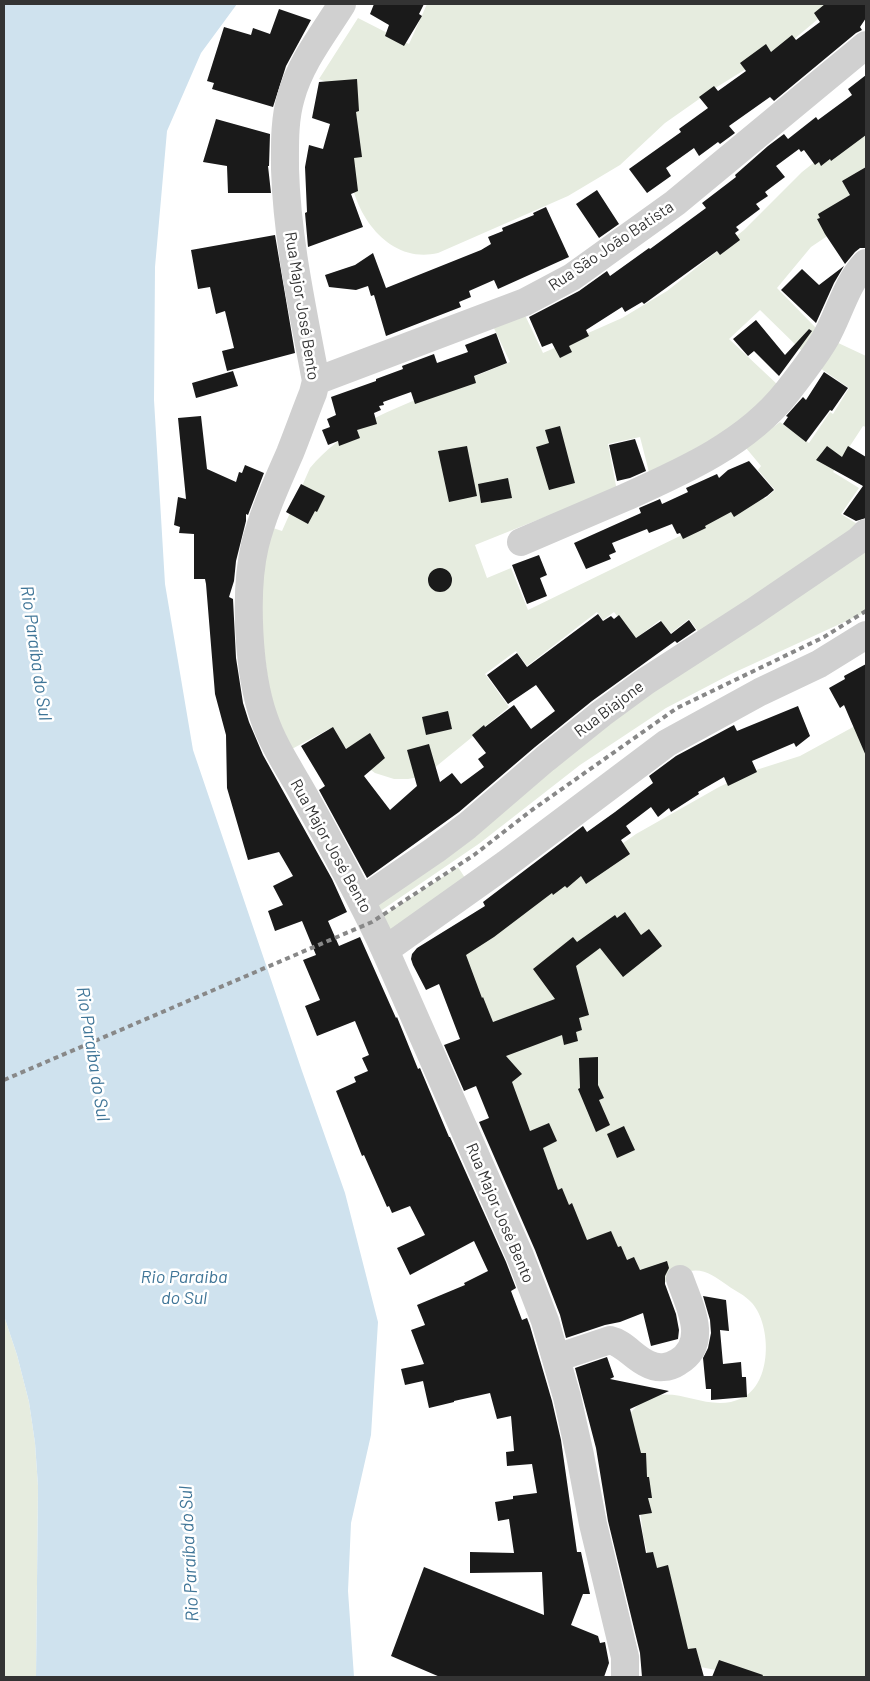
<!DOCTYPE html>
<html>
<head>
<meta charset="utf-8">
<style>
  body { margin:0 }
  #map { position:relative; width:870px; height:1681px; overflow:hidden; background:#fff; font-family:Barlow,sans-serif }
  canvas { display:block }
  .frame { position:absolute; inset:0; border:5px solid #333; pointer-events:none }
</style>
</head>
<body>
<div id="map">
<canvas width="870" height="1681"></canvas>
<div class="frame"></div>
</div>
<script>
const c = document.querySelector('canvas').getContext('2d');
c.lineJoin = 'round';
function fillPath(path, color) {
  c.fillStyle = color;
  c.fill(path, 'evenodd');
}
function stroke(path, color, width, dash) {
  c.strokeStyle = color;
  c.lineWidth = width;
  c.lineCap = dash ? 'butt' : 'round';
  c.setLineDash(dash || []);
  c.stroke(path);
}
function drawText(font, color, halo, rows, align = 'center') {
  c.font = font + ' Barlow,sans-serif';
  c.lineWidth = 5;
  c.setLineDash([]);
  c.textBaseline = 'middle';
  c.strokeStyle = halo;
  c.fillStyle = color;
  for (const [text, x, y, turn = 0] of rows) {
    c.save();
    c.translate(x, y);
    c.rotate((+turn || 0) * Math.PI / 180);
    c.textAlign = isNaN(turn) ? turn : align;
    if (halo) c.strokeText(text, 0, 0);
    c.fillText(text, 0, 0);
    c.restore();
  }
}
fillPath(new Path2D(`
  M427,4H833L824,14L793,40L712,90L665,123L620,165L568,196L438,253C387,265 351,211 349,165C349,157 351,149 352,142C354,127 356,111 358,96L319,79L358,18L409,44Z
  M866,128V210L811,247L777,288L816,328L802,351L760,310L729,339L778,385L766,398L720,436L650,476L640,437L608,444L617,491L545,517L475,545L487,578L511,568L528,610L762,496L765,499L775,490L758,470L761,466L746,448L780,422L809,443L830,412L833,414L849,388L817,366L834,341L866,356V427L863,426L833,472L859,488L841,514L862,527L700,634L689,619L671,633L660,620L635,639L614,612L603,620L597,612L527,666L516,651L485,674L509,707L433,769L419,777L408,779H394L375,773L356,759L329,729L290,750L272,712L257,595L270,527L282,531L310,468C341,431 384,412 428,395C456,384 483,373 510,362L492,324L523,311L543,353L622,318L667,291L744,230L802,172L826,153Z
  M866,544V612L731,674L666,708L580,765L480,843L379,912L373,903L562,754Z
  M866,720V1677H749L672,1661L643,1535L629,1415C664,1369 702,1418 742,1398C772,1384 772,1326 752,1303C745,1295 735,1291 727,1285C716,1277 704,1268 690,1271L611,1306L545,1166L503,1068L450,960L585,870L636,834L719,787L753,771L800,756Z
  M458,867L469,884L385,939L375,921Z
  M4,1316L17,1355L29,1402L35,1443L38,1486L36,1677H4Z`), '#e6ecdf');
fillPath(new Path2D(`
  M4,4H237L201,53L167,131L155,267L154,400L165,584L193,750L302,1071L345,1193L378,1322L371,1435L351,1523L348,1591L354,1677H36L38,1486L35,1443L29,1402L17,1355L4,1316Z`), '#cfe2ee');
fillPath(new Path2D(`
  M374,4H424L419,14L422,16L404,46L385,36L389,25L370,14Z
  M825,4H866V18L860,27L862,30L856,33L774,101L770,97L729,126L735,133L720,144L718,142L699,156L694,148L666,168L671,176L647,193L629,169L681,132L679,129L708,108L699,97L714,86L718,91L746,71L740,63L766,44L771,52L792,35L796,40L820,22L814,13Z
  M279,9L311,20L286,66L273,107L212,89L214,83L207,81L224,27L251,35L253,28L270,34Z
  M866,75V135L831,161L830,159L821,166L819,162L815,165L804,150L801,152L799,149L776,166L785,177L765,192L768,196L756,204L760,209L736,227L739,230L735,233L740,240L720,255L717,251L644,304L642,302L625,312L622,307L586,330L589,336L569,346L572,352L560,358L552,343L542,347L529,317L579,291L607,271L610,276L649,248L650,249L706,208L702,203L736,177L735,175L768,146L784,134L788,139L816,117L818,120L852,95L848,89Z
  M357,79L359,111L356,112L362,157L354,158L358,191L351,194L363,227L308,247L305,213L307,212L305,167L309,145L323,149L330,124L312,118L319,82Z
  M216,119L270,134L269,166H268L271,193H228L227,166L203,162Z
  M866,167V248H860L855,252L845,264L825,234L817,219L820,218L818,214L850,195L842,181Z
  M597,190L619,224L599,238L576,204Z
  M546,207L569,257L498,289L494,280L469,291L471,297L459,302L461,307L386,336L374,295L371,296L368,286L356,290L329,287L325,275L355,265L373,253L386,288L481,250L491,244L488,237L503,231L502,228L534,215L533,213Z
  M275,235L295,353L227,371L222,351L234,348L225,311L216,314L210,287L198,289L191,250Z
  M844,266L834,283L816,323L781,290L802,269L819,285Z
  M756,320L785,355L809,329L812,331L779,376L754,351L748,356L733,339Z
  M496,333L507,363L474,376L476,383L415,404L411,392L383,402L384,405L379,406L381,410L374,413L377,424L357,430L360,438L339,446L338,441L328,445L322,430L330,427L327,419L336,415L331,397L376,381V379L403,369L402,366L434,354L437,363L468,352L465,345Z
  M233,371L238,386L196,398L192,383Z
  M824,372L848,388L832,411L830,410L806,442L783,424L788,417L786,416L803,397L806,400Z
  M201,416L207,469L236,482L239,472L242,473L245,465L264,473L248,515L246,514V521L236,561L234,581L229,597L233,599L236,658L243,703L249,722L263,755L332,879L347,912L328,921L339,946L360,937L396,1018L397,1017L418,1069L420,1068L449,1137H450L506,1262L516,1288L511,1291L522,1320L527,1318L530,1326L552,1401L561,1440L577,1552H581L590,1594H583L571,1625L598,1636L600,1643L605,1642L609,1663L604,1677H440L391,1656L424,1567L544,1615L542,1572L470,1573V1552L514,1553L509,1519L498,1521L495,1502L513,1499V1496L537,1493L532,1464L507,1466L506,1452L514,1451L511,1416L497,1419L490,1393L454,1401V1402L429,1408L423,1381L405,1385L401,1369L424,1364L411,1330L425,1325L417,1305L465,1285L464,1283L488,1271L474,1241L410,1275L397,1248L425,1235L410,1206L392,1213L389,1206L387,1207L364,1155L362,1156L336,1091L356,1082L354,1077L368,1071L362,1058L369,1055L355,1021L317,1036L305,1006L320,1000L303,960L316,955L302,921L275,931L268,911L283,905L273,886L293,876L279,852L248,860L227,788L226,735L215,694L206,584L205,579H194V534L179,533L180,527L174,525L178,497L186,499L178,418Z
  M560,426L575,483L549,490L536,447L549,443L545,430Z
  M635,439L646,471L630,478L617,481L609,445Z
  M467,446L477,496L449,502L438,451Z
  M827,446L842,457L848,446L866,457V518L856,521L843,514L863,486L816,460Z
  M749,461L774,490L767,496L734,517L731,512L705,526L706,528L683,539L680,533L677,534L672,524L649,533L647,529L612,543L616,552L609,555L611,559L586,569L574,543L641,513L639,508L660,499L662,504L688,492L686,488L717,474L719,478L728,470Z
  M508,478L512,498L481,503L478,484Z
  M301,484L325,496L317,512L315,511L308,524L286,512Z
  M539,555L547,575L540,578L547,596L527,604L512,565Z
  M428 580a12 12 0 1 1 24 0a12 12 0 1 1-24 0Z
  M598,614L603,621L611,616L614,619L619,615L636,638L661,621L671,634L689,620L696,630L677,643L675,641L592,701L535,747L459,812L367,878L319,790L325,786L301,746L333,727L346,749L370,733L385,758L364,776L390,810L417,786L407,750L429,744L440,782L452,773L461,784L484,767L478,759L486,753L472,735L484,725L485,727L514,705L531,729L555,711L536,685L508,704L487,675L517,653L527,667Z
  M866,664V756L844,705L840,708L829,688L845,679L844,676Z
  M798,706L810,736L796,747L794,743L752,761L757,772L728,786L724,777L698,792L699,794L671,812L669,808L658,817L651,807L626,826L631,833L621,840L630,854L586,884L581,876L567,888L565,886L553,895L552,893L494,937L466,955L482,998L483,997L493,1022L555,999L533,969L573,937L577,942L615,915L617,918L625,912L641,935L649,929L662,946L623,977L600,948L576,966L589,1015L579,1018L582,1030L576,1032L578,1041L564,1045L562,1035L506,1056L522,1074L512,1082L530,1131L549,1123L557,1141L543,1148L558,1190L562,1188L569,1205L572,1203L587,1240L611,1231L618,1247L621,1246L627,1260L634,1257L640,1270L667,1261L669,1268L665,1276V1284L676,1314L679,1330L678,1339L651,1346L643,1313L620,1322L605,1325L566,1338L560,1315L535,1250L479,1122L489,1118L476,1086L464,1091L444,1045L460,1039L439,984L426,990L413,965L411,959L412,954L417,948L485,906L483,902L583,826L587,832L615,812L653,783L649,776L676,756L734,725L737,731Z
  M448,711L452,729L426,735L422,717Z
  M598,1057V1085L604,1098L599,1100L610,1125L596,1132L578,1089L580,1088L579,1058Z
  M624,1126L635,1150L617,1158L607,1134Z
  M703,1296L726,1300L729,1331L720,1330L723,1364L741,1362L742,1377H746L747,1397L711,1400V1389H706L703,1358L708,1348L711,1333L710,1320Z
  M607,1357L614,1377L610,1379L669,1391L630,1409L641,1453H646L647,1477H649L652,1498H648L652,1513L639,1515L646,1553L653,1552L657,1568L668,1565L688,1649L696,1648L704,1677H642L640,1653L608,1521L596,1448L575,1368Z
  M719,1660L763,1675L762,1677H712Z`), '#1a1a1a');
stroke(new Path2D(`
  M342,4C324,33 300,63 291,97C284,120 285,146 285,169C287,240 303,311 316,381L313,393C305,413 298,433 290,453C277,483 263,513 255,545C244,591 248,673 264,718C273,745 290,770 304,795C332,846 361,897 385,950L520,1256L545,1321L567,1397L580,1455L593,1524L625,1657V1677
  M316,381L525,302L572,277L675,203L866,45
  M521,542C556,527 591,512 626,497C684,471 747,443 787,392C800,375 814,358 825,339C839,315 846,283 866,263
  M362,900L435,850L467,826L545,759L601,714L646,681L753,612L859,540L866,533
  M385,950L506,864L667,743L760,692L819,664L866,635
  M556,1358L610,1340C624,1343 634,1358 648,1364C657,1369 669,1368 678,1362C710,1343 689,1305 680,1279`), '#d0d0d0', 28);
stroke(new Path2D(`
  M4,1080L372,922L474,855L532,810L677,708L824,637L866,611`), '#888', 4, [5, 4]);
drawText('16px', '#333', '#fff', [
  ["Rua São João Batista",611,246,-34],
  ["Rua Major José Bento",302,306,81],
  ["Rua Biajone",609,709,-37],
  ["Rua Major José Bento",331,846,61],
  ["Rua Major José Bento",500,1213,67]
]);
drawText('italic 18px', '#3f7597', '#fff', [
  ["Rio Paraíba do Sul",36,653,82],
  ["Rio Paraíba do Sul",93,1054,81],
  ["Rio Paraiba",184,1277],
  ["do Sul",184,1298],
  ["Rio Paraíba do Sul",189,1554,-93]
]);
</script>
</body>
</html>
